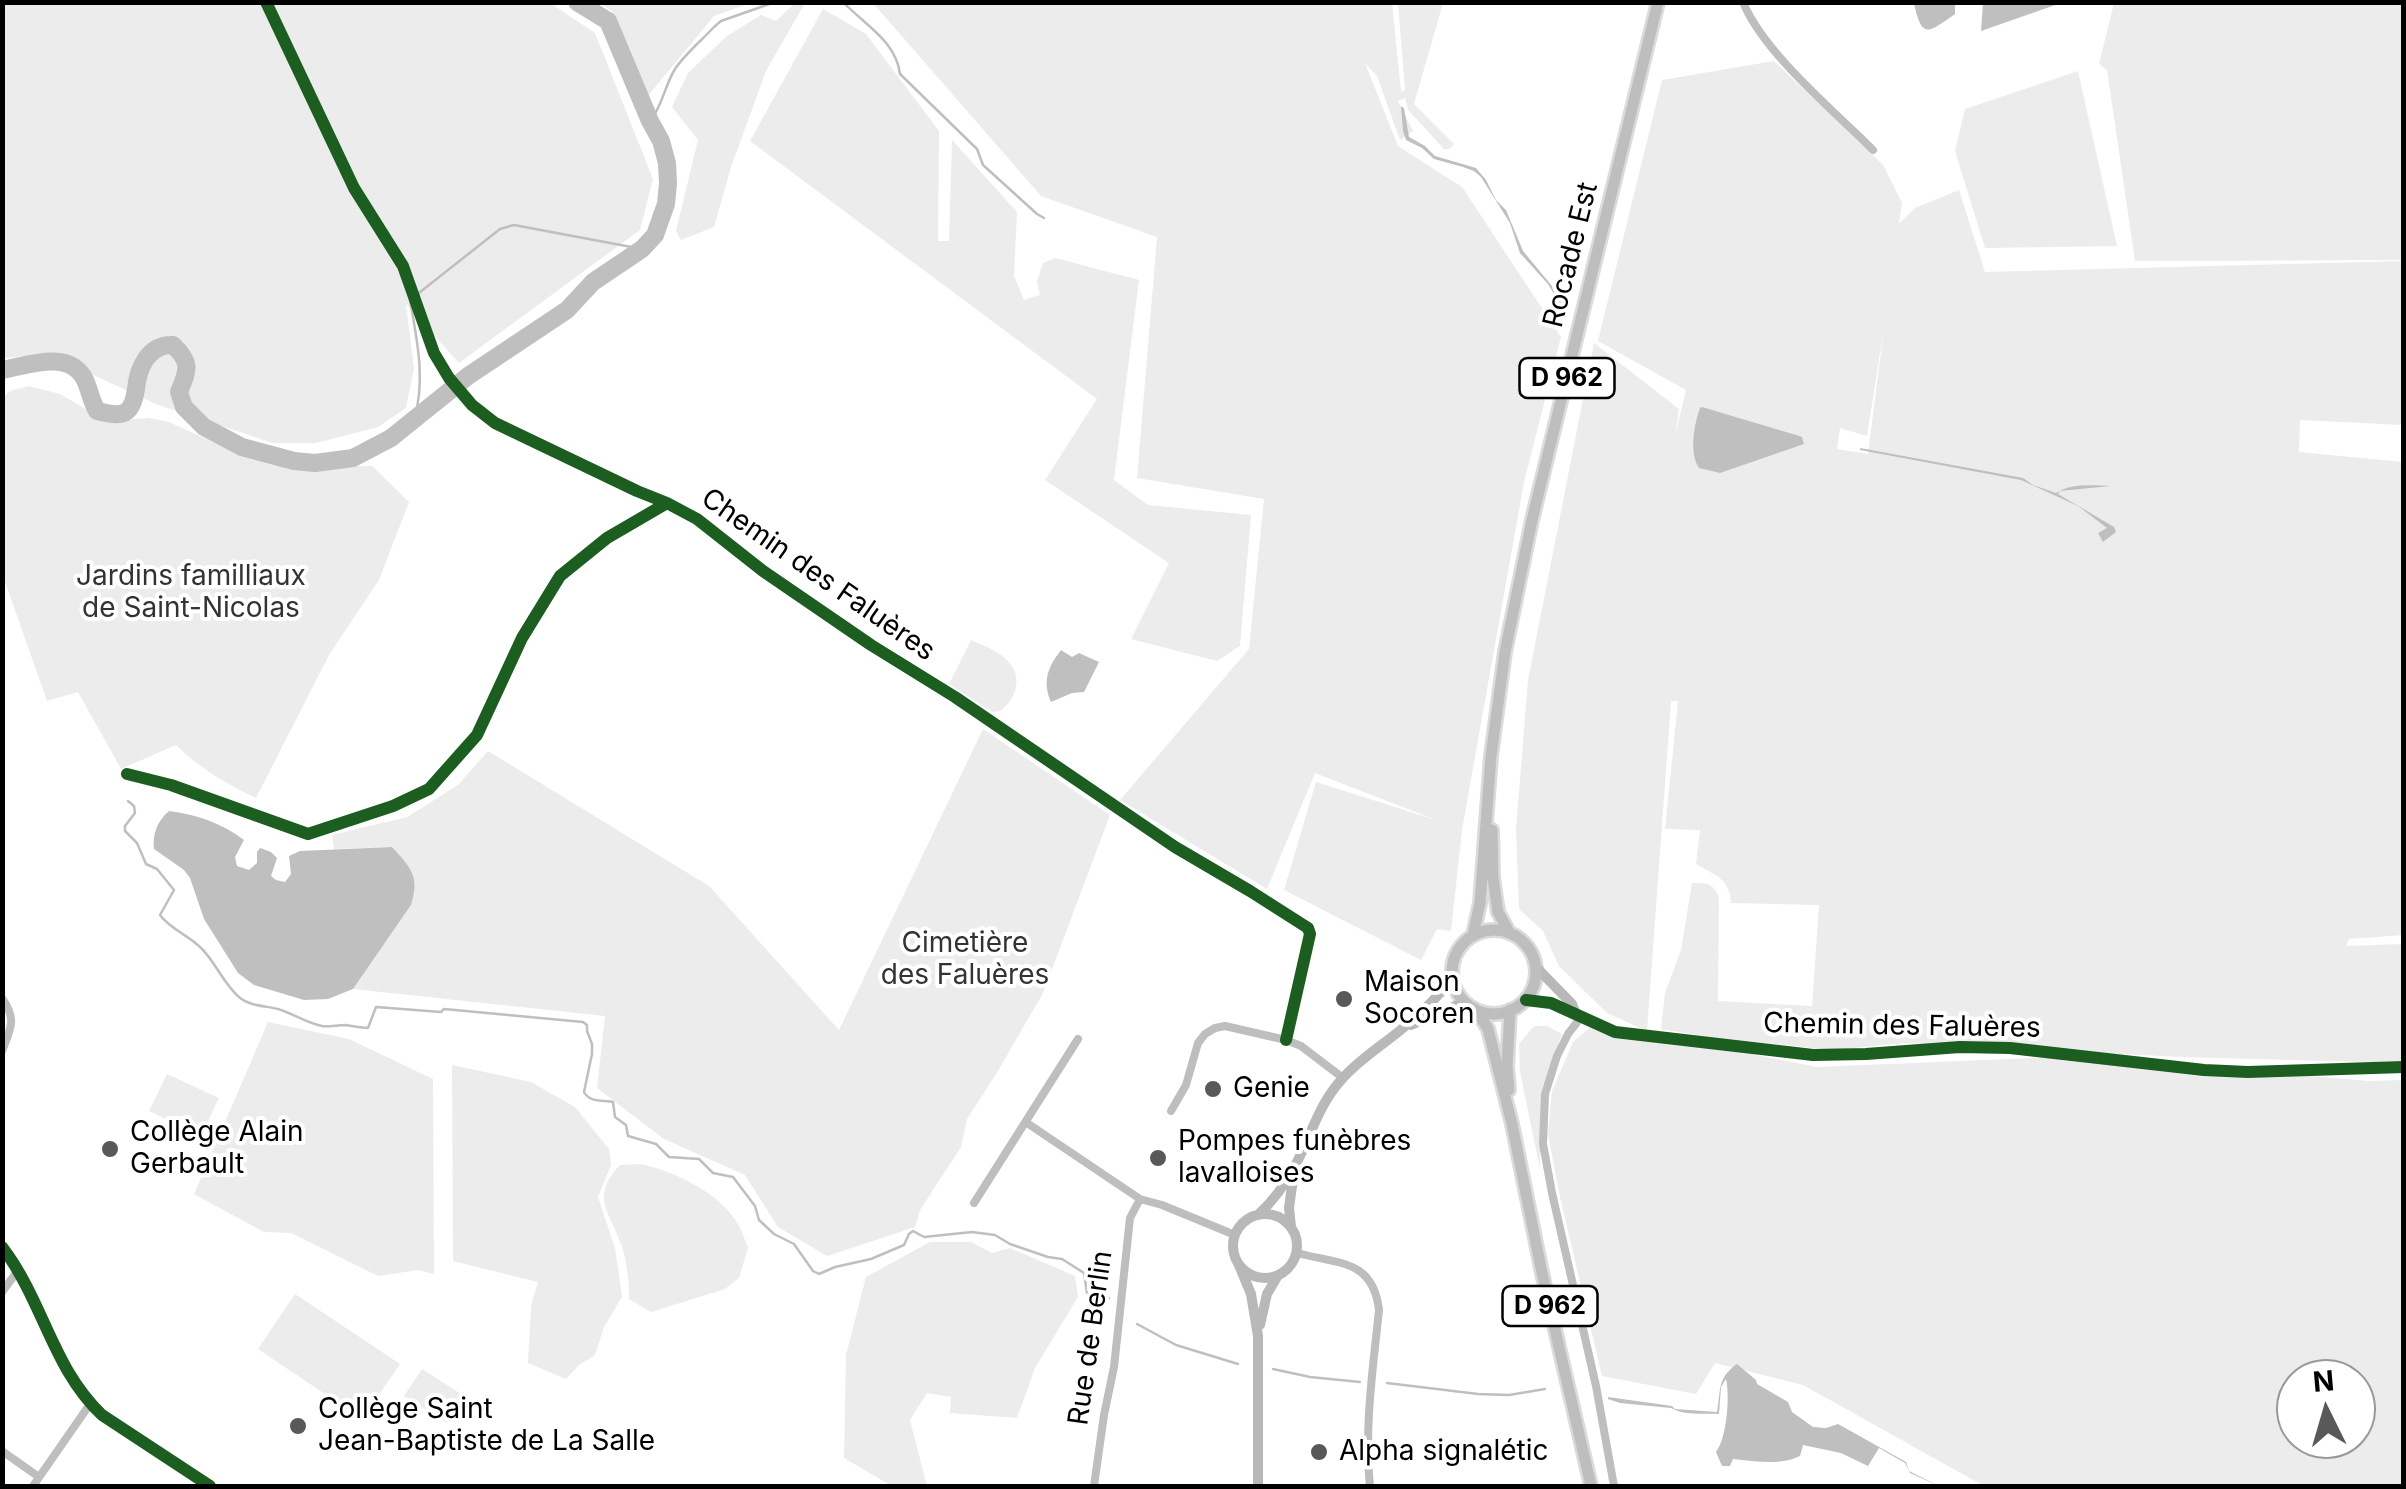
<!DOCTYPE html>
<html>
<head>
<meta charset="utf-8">
<style>
  body { margin:0 }
  #map { position:relative; width:2406px; height:1489px; overflow:hidden; background:#fff; font-family:Inter,sans-serif }
  canvas { display:block }
  .frame { position:absolute; inset:0; border:5px solid #000; pointer-events:none }
  .north { position:absolute; left:2276px; top:1359px; width:100px; height:100px; box-sizing:border-box; background:#fff; border:2px solid #999; border-radius:50%; rotate:355deg; font-size:28px; font-weight:700; line-height:40px; text-align:center; color:#000 }
  .north::after { content:''; display:block; margin:auto; width:35px; height:45px; background:#595959; clip-path:polygon(50% 0,100% 100%,50% 72%,0 100%) }
</style>
</head>
<body>
<div id="map">
<canvas width="2406" height="1489"></canvas>
<div class="frame"></div>
<div class="north">N</div>
</div>
<script>
const c = document.querySelector('canvas').getContext('2d');
c.lineJoin = 'round';
function fillPath(path, color) {
  c.fillStyle = color;
  c.fill(path, 'evenodd');
}
function stroke(path, color, width, dash) {
  c.strokeStyle = color;
  c.lineWidth = width;
  c.lineCap = dash ? 'butt' : 'round';
  c.setLineDash(dash || []);
  c.stroke(path);
}
function drawText(font, color, halo, rows, align = 'center') {
  c.font = font + ' Inter,sans-serif';
  c.lineWidth = 8;
  c.setLineDash([]);
  c.textBaseline = 'middle';
  c.strokeStyle = halo;
  c.fillStyle = color;
  for (const [text, x, y, turn = 0] of rows) {
    c.save();
    c.translate(x, y);
    c.rotate((+turn || 0) * Math.PI / 180);
    c.textAlign = isNaN(turn) ? turn : align;
    if (halo) c.strokeText(text, 0, 0);
    c.fillText(text, 0, 0);
    c.restore();
  }
}
fillPath(new Path2D(`
  M3,3H550L595,33L653,179L640,230L459,363L406,304L414,368L406,408L378,427L316,443H273L156,404L48,354L3,358Z
  M599,3H751L714,16L647,97L612,11Z
  M795,3H805L766,71L731,167L714,227L681,240L676,231L698,140L672,107L688,73L727,36L761,15L776,21Z
  M873,3H1392L1401,92L1405,90L1398,3H1443L1414,104L1454,144L1449,149H1444L1408,110L1405,98L1398,101L1413,131L1400,140L1377,76L1365,63L1398,146L1462,187L1561,337L1524,482L1462,830L1451,931L1437,929L1421,960L1284,890L1316,782L1436,820L1315,773L1267,889L1120,800L1249,649L1264,499L1137,478L1157,237L1041,196Z
  M2114,3H2403V260L2135,261L2107,70L2099,64Z
  M823,9L866,34L939,131L938,241H949L952,140L1017,212L1014,276L1024,300L1040,295L1037,282L1043,263L1055,258L1139,280L1114,480L1148,505L1251,515L1240,646L1217,661L1131,639L1169,563L1045,480L1097,399L750,141Z
  M1774,61L1883,165L1902,203L1899,224L1915,208L1959,190L1985,272L2403,261V425L2300,420L2299,452L2403,462V935L2349,939L2346,946L2403,944V1063L2181,1057L1905,1043L1832,1050L1709,1037L1661,1029L1665,993L1681,950L1692,883C1705,882 1714,884 1719,897L1718,1001L1812,1006L1819,905L1731,903C1730,878 1714,875 1696,864L1700,830L1665,829L1678,701H1671L1647,1031L1607,1013L1559,966L1543,931L1519,909L1516,829L1528,680L1594,343L1679,409L1675,436L1686,390L1598,341L1662,80ZM1884,328L1868,454L1837,449L1840,428L1867,436Z
  M2078,71L2117,246L1985,248L1955,151L1965,109Z
  M29,386L60,394L106,421L149,418L169,422L213,442L289,467L372,466L409,502L379,580L329,655L256,798C227,784 199,768 176,745L121,769L78,692L47,701L3,576V397L10,391Z
  M971,640C982,645 999,651 1007,660C1024,678 1016,697 1001,711L992,712L949,684Z
  M983,729L1110,815L1043,993L998,1071L967,1119L961,1147L920,1210L915,1227L827,1256L778,1227L745,1175L664,1139L597,1088L605,1016L353,989L411,905L392,847L334,849L332,835L407,817L458,785L488,751L709,886L839,1030Z
  M268,1022L349,1039L433,1079L434,1274L418,1270L378,1276L291,1233L264,1232L194,1194Z
  M1595,1023L1817,1067L2081,1056L2369,1081L2403,1080V1486H1984L1803,1385L1715,1363L1696,1394L1602,1376L1560,1197L1548,1134L1552,1091L1573,1042ZM2296,1379H2356V1439H2296Z
  M1534,1026H1547L1562,1034L1541,1092L1540,1169L1520,1072L1519,1044Z
  M452,1065L531,1082L575,1107L609,1149L611,1165L598,1197L615,1248L622,1297L604,1327L595,1355L579,1365L566,1379L528,1363L531,1306L538,1282L453,1261Z
  M167,1074L219,1098L201,1136L149,1111Z
  M641,1164C676,1172 721,1193 739,1226C743,1233 745,1241 748,1248L739,1278L725,1289L651,1312L629,1299C629,1281 627,1260 621,1244C609,1210 590,1197 620,1165Z
  M930,1242H971L992,1253L1010,1248L1075,1276L1078,1297L1035,1368L1017,1418L950,1413L951,1397L927,1393L910,1420L927,1486H892L844,1458L846,1355L866,1277Z
  M295,1294L400,1364L362,1419L258,1349Z
  M422,1369L464,1396L446,1423L404,1396Z`), '#ececec');
fillPath(new Path2D(`
  M1914,3H1955V14C1929,32 1922,41 1914,3Z
  M1983,3V2L2061,3L1981,31Z
  M1401,106L1404,108L1409,137L1425,146L1435,156L1476,168L1486,180L1496,200L1506,210L1523,251L1552,286L1567,310L1566,314L1548,284L1520,253L1510,223L1481,177L1474,171L1463,167L1434,159L1422,148L1406,140L1403,131Z
  M1702,407L1796,435L1802,437L1804,444L1720,473L1699,468C1689,453 1694,425 1700,408Z
  M1860,448L2023,478L2033,485L2056,493C2070,483 2094,485 2111,486L2060,491L2058,494L2114,527L2116,532L2103,542L2098,533L2107,528L2078,506L2021,480L1860,450Z
  M1061,650L1072,657L1079,653L1099,662L1084,692L1072,693L1051,702C1042,681 1048,667 1061,650Z
  M169,811C195,814 222,823 244,840L235,857L237,866L249,870L257,863V852L260,848L271,852L277,858L271,876L276,880L285,882L291,874L289,856L300,851L392,847C411,868 420,876 411,905L353,989L328,999L304,1000L254,985L238,973L204,919L190,878L184,870L154,849C152,834 158,820 169,811Z
  M1737,1364L1756,1380L1757,1384L1788,1402L1792,1412L1813,1427L1826,1428L1838,1424L1906,1462L1909,1471L1939,1486L1910,1473L1905,1463L1879,1448L1868,1466L1841,1453L1803,1445L1800,1456C1779,1466 1756,1461 1733,1459L1730,1466H1722L1716,1452C1727,1438 1730,1396 1726,1379L1721,1387L1719,1414C1703,1413 1686,1416 1671,1408L1620,1403L1608,1399V1397L1672,1406L1675,1409L1717,1412C1721,1390 1717,1378 1737,1364Z`), '#bfbfbf');
stroke(new Path2D(`
  M843,2C865,25 896,41 900,74L977,149L983,165L1037,214L1044,218
  M650,121C663,105 664,87 675,69C685,54 702,40 714,27L721,21L775,2
  M414,420C426,380 417,340 410,300L500,229L514,225L642,249
  M128,801L134,806L135,813L125,826V831L137,843L146,864L157,869L174,890L160,915C171,930 189,935 202,949C216,963 224,985 240,998C250,1006 266,1006 278,1009C292,1013 306,1023 322,1026C329,1027 337,1025 345,1025C353,1026 361,1028 368,1028L376,1007L441,1012L444,1009L583,1022L587,1025V1031L592,1044V1054L584,1092C590,1103 603,1100 613,1102L615,1117L626,1125L628,1136L656,1144L669,1157L699,1159L713,1173L733,1177L755,1206L759,1220L774,1234L794,1244L813,1271L819,1274L835,1267L871,1259L904,1245L909,1234L913,1231L924,1237L972,1232L995,1235L1010,1244L1048,1257L1062,1259L1084,1273L1087,1293L1109,1298
  M1137,1324L1176,1345L1238,1364
  M1273,1369L1310,1377L1360,1382
  M1387,1383L1478,1394L1509,1395L1545,1389`), '#bfbfbf', 2.5);
stroke(new Path2D(`
  M2,370C29,365 70,349 85,380C90,391 91,401 97,411C122,417 132,417 136,389C138,367 149,344 173,345C192,363 188,370 179,392L184,407L204,427L242,447L294,461L315,463L353,458L391,438L468,376L567,310L593,282L642,249L655,235L666,204L668,183L667,163L661,141L650,121L608,21L577,2`), '#bfbfbf', 18);
const primary = new Path2D(`
  M1492,830L1493,878L1498,912L1509,932
  M1452 972a42 42 0 1 1 84 0a42 42 0 1 1-84 0Z
  M1473,935L1480,903L1491,756L1505,652L1532,520L1658,2
  M1476,1010L1488,1029L1512,1124L1542,1273L1591,1486
  M1509,1090L1507,1067L1510,1010`);
stroke(primary, '#dbdbdb', 16);
stroke(new Path2D(`
  M266,2L354,188L403,266L434,353L449,378L472,405L495,423L637,491L667,503L697,519L763,571L871,645L955,697L1175,847L1250,891L1308,928L1310,934L1286,1040
  M1743,2C1763,52 1834,111 1873,150
  M2,998C17,1019 11,1028 2,1051
  M1581,1017L1568,1034L1557,1056L1545,1094L1543,1144L1552,1193L1596,1386L1614,1486
  M1171,1111L1186,1085L1198,1043L1205,1034L1215,1028L1225,1026L1286,1040L1301,1046L1343,1078
  M1027,1123L1140,1199L1162,1205L1235,1235
  M974,1203L1078,1039
  M1297,1253C1338,1264 1373,1259 1379,1310C1373,1368 1364,1428 1370,1486
  M2,1292L19,1269
  M2,1451L39,1477
  M33,1486L90,1404
  M1094,1486L1104,1415L1114,1367L1130,1218L1140,1199`), '#bebebe', 8);
stroke(new Path2D(`
  M1536,967L1572,1004L1576,1014
  M1526,1000L1551,1003L1615,1032L1813,1055L1866,1054L1960,1047L2010,1048L2204,1070L2248,1072L2404,1067
  M1411,1025L1464,1002
  M1233 1246a32 32 0 1 1 64 0a32 32 0 1 1-64 0Z
  M1258,1215C1273,1201 1285,1185 1295,1166C1311,1136 1319,1103 1343,1078C1361,1058 1383,1045 1403,1028C1421,1013 1438,997 1452,979
  M1291,1227L1289,1208L1294,1171
  M2,1247C44,1302 52,1368 102,1415L210,1486
  M1239,1265L1251,1294L1258,1336V1486
  M1260,1325L1267,1294L1277,1277`), '#b8b8b8', 10);
stroke(primary, '#bebebe', 11);
stroke(new Path2D(`
  M266,2L354,188L403,266L434,353L449,378L472,405L495,423L637,491L667,503L697,519L763,571L871,645L955,697L1175,847L1250,891L1308,928L1310,934L1286,1040
  M127,774L171,785L308,834L393,806L429,789L477,735L522,638L560,576L607,538L667,503
  M1526,1000L1551,1003L1615,1032L1813,1055L1866,1054L1960,1047L2010,1048L2204,1070L2248,1072L2404,1067
  M2,1247C44,1302 52,1368 102,1415L210,1486`), '#1b5e20', 12);
for (const [x, y, r, color] of [
  [1344,999,10,"#595959"],
  [1213,1089,10,"#595959"],
  [110,1149,10,"#595959"],
  [1158,1158,10,"#595959"],
  [298,1426,10,"#595959"],
  [1319,1452,10,"#595959"]
]) {
  const dot = new Path2D();
  dot.arc(x, y, r, 0, 2 * Math.PI);
  c.fillStyle = color;
  c.fill(dot);
  stroke(dot, '#fff', 4);
}
for (const [x, y, w] of [
  [1567,378,95],
  [1550,1306,95]
]) {
  const box = new Path2D();
  box.roundRect(x - w / 2, y - 20, w, 40, 8);
  c.fillStyle = '#fff';
  c.fill(box);
  stroke(box, '#000', 2.5);
}
drawText('bold 25px', '#000', null, [
  ["D 962",1567,378],
  ["D 962",1550,1306]
]);
drawText('28px', '#000', '#fff', [
  ["Rocade Est",1571,255,-76],
  ["Chemin des Faluères",818,575,35],
  ["Chemin des Faluères",1902,1026,1],
  ["Rue de Berlin",1091,1338,-82]
]);
drawText('28px', '#333', '#fff', [
  ["Jardins familliaux",191,577],
  ["de Saint-Nicolas",191,609],
  ["Cimetière",965,944],
  ["des Faluères",965,976]
]);
drawText('28px', '#000', '#fff', [
  ["Maison",1364,983],
  ["Socoren",1364,1015],
  ["Genie",1233,1089],
  ["Collège Alain",130,1133],
  ["Gerbault",130,1165],
  ["Pompes funèbres",1178,1142],
  ["lavalloises",1178,1174],
  ["Collège Saint",318,1410],
  ["Jean-Baptiste de La Salle",318,1442],
  ["Alpha signalétic",1339,1452]
], 'left');
</script>
</body>
</html>
